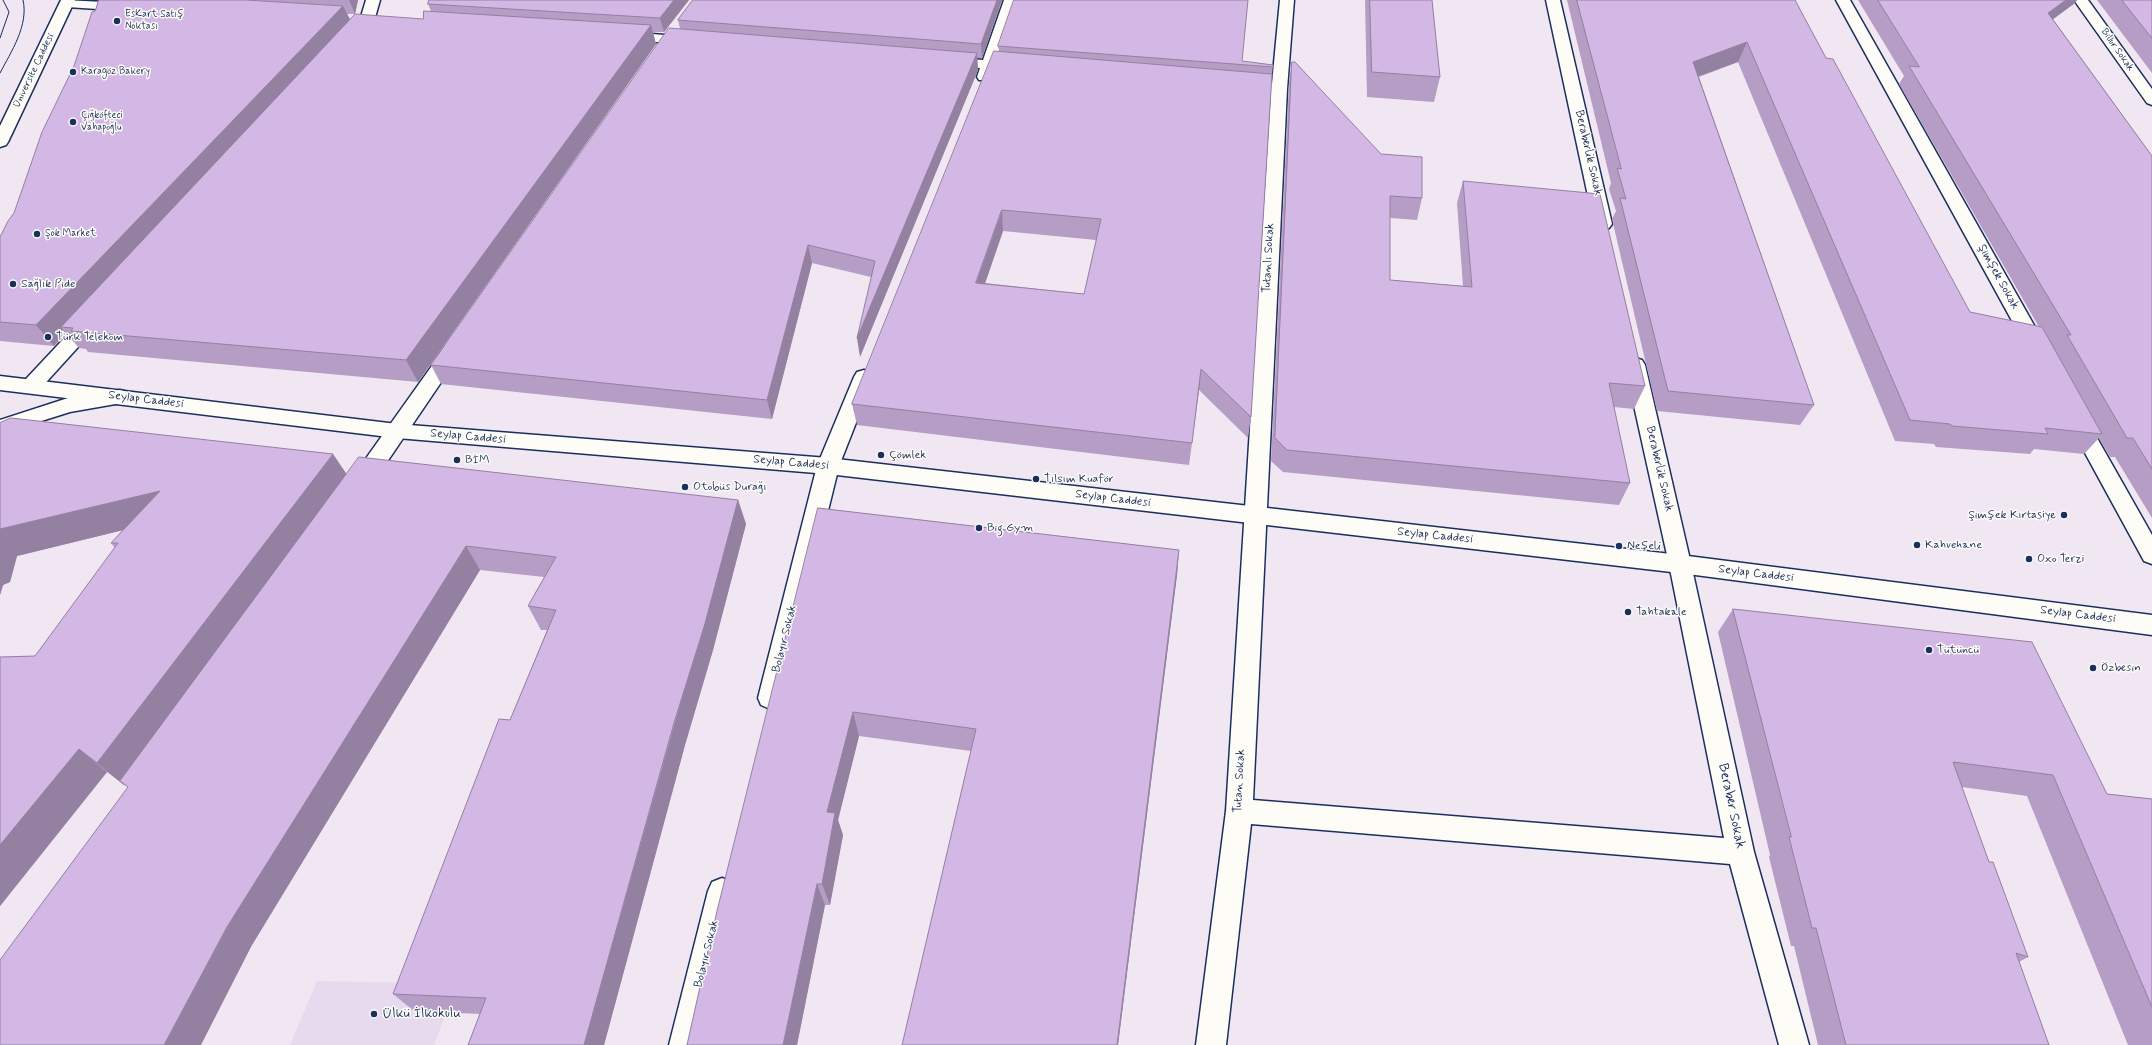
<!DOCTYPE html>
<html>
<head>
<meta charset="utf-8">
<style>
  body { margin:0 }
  canvas { display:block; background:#f0e7f2 }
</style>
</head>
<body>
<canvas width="2152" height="1045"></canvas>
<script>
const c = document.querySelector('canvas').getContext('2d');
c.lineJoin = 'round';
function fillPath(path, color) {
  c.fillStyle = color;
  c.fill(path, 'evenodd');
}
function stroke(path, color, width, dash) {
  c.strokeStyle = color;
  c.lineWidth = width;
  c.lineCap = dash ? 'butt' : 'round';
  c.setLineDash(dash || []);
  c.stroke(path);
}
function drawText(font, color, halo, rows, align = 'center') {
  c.font = font + ' Mynerve,sans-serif';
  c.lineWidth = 3;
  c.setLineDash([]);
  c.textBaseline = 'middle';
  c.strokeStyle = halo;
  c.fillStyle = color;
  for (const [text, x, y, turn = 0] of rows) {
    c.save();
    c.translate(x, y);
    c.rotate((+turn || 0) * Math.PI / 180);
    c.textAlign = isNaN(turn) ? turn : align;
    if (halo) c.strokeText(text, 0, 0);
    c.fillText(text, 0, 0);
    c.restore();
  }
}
fillPath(new Path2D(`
  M317,981L457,984L434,1045H290Z`), '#e7d9ee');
const street = new Path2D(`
  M63,0L127,3L134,7L127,11L67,7L60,3Z
  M366,0H380L374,21L357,41H347L345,38L360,20Z
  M1004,0H1018L997,61L1022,64L1024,67L1022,70L994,69L989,80H979L977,77L980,68L943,64L941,61L943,58L948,57L983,60Z
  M1280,0H1294L1287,89L1253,800L1724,838L1669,564L1625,365L1628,360L1635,358L1642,360L1645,365L1691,564L1754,852L1809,1045H1779L1730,864L1251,824L1226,1045H1196L1226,811L1271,93L1236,89L1234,86L1236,83L1272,84Z
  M1546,0H1560L1612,224L1609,228L1603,229L1597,228L1594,224Z
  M1836,0H1850L2048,350L2045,354L2038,356L2031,354L2028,350Z
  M2074,0H2088L2152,89V105L2147,103Z
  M625,32L692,37L697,38L699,41L697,44L692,45L620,39L618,36L620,33Z
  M93,313L100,315L102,319L100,323L39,390L32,392L25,390L22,385L25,380L86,315Z
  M453,344L460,346L463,350L368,490L360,492L352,490L349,484L352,478L446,346Z
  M864,370L871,372L874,377L839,466L782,698L779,705L770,709L761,705L758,698L817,466L854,377L857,372Z
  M120,390L127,392L130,397L127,402L70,412L0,434V420L68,398Z
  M2077,413L2084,415L2152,535V564L2144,561L2067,420L2070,415Z
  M722,878L732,882L736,891L699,1045H669L708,891L712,882Z`);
const secondary = new Path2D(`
  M61,0H75L8,142L6,145L0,147V126Z
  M0,376L397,424L828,458L1680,555L2152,615V635L1680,573L828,474L397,438L0,390Z`);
stroke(street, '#1b2f5e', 3);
stroke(secondary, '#1b2f5e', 3);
fillPath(street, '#fdfcf7');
fillPath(secondary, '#fdfcf7');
stroke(new Path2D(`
  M0,38L9,12L3,0
  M0,73C11,52 29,25 23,0`), '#1b2f5e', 1);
fillPath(new Path2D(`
  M99,0H358L355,14H347L350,20L423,19L431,11L428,4L689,0L664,32H653L656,44L418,382L88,352L86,349L79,348L66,333L54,346L0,341V237L14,213L74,66Z
  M693,0H1002L982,58H977L978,70L860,357L871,277L812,263L772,419L441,384L431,365L680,29L678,20Z
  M1365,0H1432L1440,77L1434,102L1367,97Z
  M1567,0H1795L1826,58L1970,312L2039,327L1899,84L1904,76L1858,0H2077L2075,3L2053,19L2152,156V518L2115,457H2110L2099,438L2084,454L2034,449L2030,454L1936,447L1934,444L1895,441L1738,62L1699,77L1814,405L1800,425L1657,411L1612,219L1616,211L1609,189L1611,183Z
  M2097,0H2152V73Z
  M998,46L1242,61L1273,65L1272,74L1251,417L1248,438L1199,390L1189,465L857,425L852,404L999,51ZM1003,231L1096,240L1084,294L985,283Z
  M1292,62L1422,198L1417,220L1390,218V280L1463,286L1457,203L1463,181L1645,386L1634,409L1614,407L1630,483L1619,505L1283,472L1271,461L1289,83Z
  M0,423L346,474L738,500L746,524L713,650L685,745L604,1045H468L480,1014L414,1011L393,994L510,720L547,630H541L528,606L544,577L480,570L252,945L128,787L125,785H124L107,772L0,906V657L35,656L115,548L111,543L123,530L17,556L10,582L3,585L0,595Z
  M818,508L1179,550L1177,575L1118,1045H902L971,751L859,736L838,820L843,835L830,905H825L797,1045Z
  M1733,609L2107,794L2152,799V1045H2128L2027,796L1962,787L1989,862L2028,957L2019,962L2049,1045H1818L1794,946H1791L1769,857L1770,855L1718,632Z`), '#b59dc5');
fillPath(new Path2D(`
  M349,0H358L355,14Z
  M674,0H689L664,32L660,18Z
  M997,0H1002L982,58L981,44Z
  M2066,0H2077L2075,3L2037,31L2048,13Z
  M343,6L353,25L61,327L66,333L54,346L36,325Z
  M651,25L656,44L418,382L406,360Z
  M1747,42L1738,62L1685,81L1693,62Z
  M977,53L978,70L860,357L857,338Z
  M1002,210L1003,231L978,304L976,283Z
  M808,245L812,263L772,419L767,400Z
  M1201,369L1199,390L1189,465L1192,443Z
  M333,454L350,479L124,785L97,763Z
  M160,491L181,516L17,556L10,582L3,585L0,595V529Z
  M738,500L746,524L713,650L685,745L604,1045H584Z
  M466,546L480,570L252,945L201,1045H164L227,927Z
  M1179,550L1177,575L1118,1045H1117Z
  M853,712L859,736L838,820L843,835L830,905L822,884L827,812Z
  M79,749L107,772L0,906V845Z
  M817,884L825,905L797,1045H783Z`), '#9480a0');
const building = new Path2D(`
  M99,0H246L343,6L36,325L0,322V237L8,221L14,213L42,132L74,66L92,12L95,11Z
  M429,0H674L660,18L428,4Z
  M693,0H997L981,44L678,20Z
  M1014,0H1248L1242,61L1273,65V67L998,46Z
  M1370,0H1432L1440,77L1372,72Z
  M1577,0H1795L1826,58L1833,59L1970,312L2042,327L2102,434L2045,428L2048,434L1952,426L1950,424L1910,420L1747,42L1693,62L1814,405L1668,391L1620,198L1626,199L1617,168L1621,169Z
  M1878,0H2066L2048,13L2152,156V469L2133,438H2127L2067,335H2071L1909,66L1919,67Z
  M2122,0H2152V38Z
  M424,11L651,25L406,360L71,331L73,328L61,327L355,14L423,19Z
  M669,28L977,53L857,338L875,261L808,245L767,400L431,365Z
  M994,51L1272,74L1251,417L1201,369L1192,443L852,404ZM1002,210L1101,219L1084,294L976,283Z
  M1292,62H1295L1381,154L1422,157V198L1390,196V280L1472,287L1463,181L1600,194L1645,386L1609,383L1630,483L1287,450L1275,438Z
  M11,418L333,454L97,763L79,749L0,845V657L35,656L118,543H111L160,491L0,529V423Z
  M359,457L738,500L704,627L674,723L584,1045H468L486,998L393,994L499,719L510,720L556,610L528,606L556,557L466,546L227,927L164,1045H0V960L128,787L120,781Z
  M818,508L1179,550L1117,1045H902L976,729L853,712L827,812L835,813L822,884H817L783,1045H687L717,911Z
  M1733,609L2032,642L2107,794L2152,799V1007L2053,775L1953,762L1989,862H1993L2028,957L2016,953L2049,1045H1846L1816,928H1812L1789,837H1791Z`);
fillPath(building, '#d3b7e5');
stroke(building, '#9480a0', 1);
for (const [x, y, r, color] of [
  [117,21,4,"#1b2f5e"],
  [73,72,4,"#1b2f5e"],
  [73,122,4,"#1b2f5e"],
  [37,234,4,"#1b2f5e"],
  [13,284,4,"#1b2f5e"],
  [48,337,4,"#1b2f5e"],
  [881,455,4,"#1b2f5e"],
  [457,460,4,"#1b2f5e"],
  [1036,479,4,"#1b2f5e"],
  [685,487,4,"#1b2f5e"],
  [2064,515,4,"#1b2f5e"],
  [979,528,4,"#1b2f5e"],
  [1917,545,4,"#1b2f5e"],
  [1619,546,4,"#1b2f5e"],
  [2029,559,4,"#1b2f5e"],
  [1628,612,4,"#1b2f5e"],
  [1929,650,4,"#1b2f5e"],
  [2093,668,4,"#1b2f5e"],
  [374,1014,4,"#1b2f5e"]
]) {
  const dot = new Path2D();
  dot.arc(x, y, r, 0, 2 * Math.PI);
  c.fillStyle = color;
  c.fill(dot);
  stroke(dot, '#fdfcf7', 1.5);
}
drawText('10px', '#1b2f5e', '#fdfcf7', [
  ["EsKart Satış",125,15],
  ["Noktası",125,27],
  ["Karagöz Bakery",81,72],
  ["Çiğköfteci",81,116],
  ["Vahapoğlu",81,128],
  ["Şok Market",45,234]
], 'left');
drawText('10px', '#1b2f5e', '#fdfcf7', [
  ["Billur Sokak",2117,50,55],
  ["Üniversite Caddesi",34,71,-64]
]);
drawText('12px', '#1b2f5e', '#fdfcf7', [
  ["Beraberlik Sokak",1588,153,77],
  ["Tutanlı Sokak",1269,258,-87],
  ["Şimşek Sokak",1998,277,61],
  ["Seylap Caddesi",146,400,7],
  ["Seylap Caddesi",468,437,5],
  ["Seylap Caddesi",791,463,5],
  ["Beraberlik Sokak",1659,469,77],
  ["Seylap Caddesi",1113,499,7],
  ["Seylap Caddesi",1435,536,6],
  ["Seylap Caddesi",1756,574,7],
  ["Seylap Caddesi",2078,615,7],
  ["Bolayır Sokak",785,639,-76],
  ["Tutan Sokak",1240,781,-87],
  ["Bolayır Sokak",707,954,-76]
]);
drawText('12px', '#1b2f5e', '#fdfcf7', [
  ["Sağlık Pide",21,284],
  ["Türk Telekom",56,337],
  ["Çömlek",889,455],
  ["BİM",465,460],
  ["Tılsım Kuaför",1044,479],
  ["Otobüs Durağı",693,487],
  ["Şimşek Kırtasiye",2056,515,"right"],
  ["Big Gym",987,528],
  ["Kahvehane",1925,545],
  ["Neşeli",1627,546],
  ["Oxo Terzi",2037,559],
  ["Tahtakale",1636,612],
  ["Tütüncü",1937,650],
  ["Özbesin",2101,668]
], 'left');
drawText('14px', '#1b2f5e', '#fdfcf7', [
  ["Beraber Sokak",1731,806,78]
]);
drawText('14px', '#1b2f5e', '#fdfcf7', [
  ["Ülkü İlkokulu",382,1014]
], 'left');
</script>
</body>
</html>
